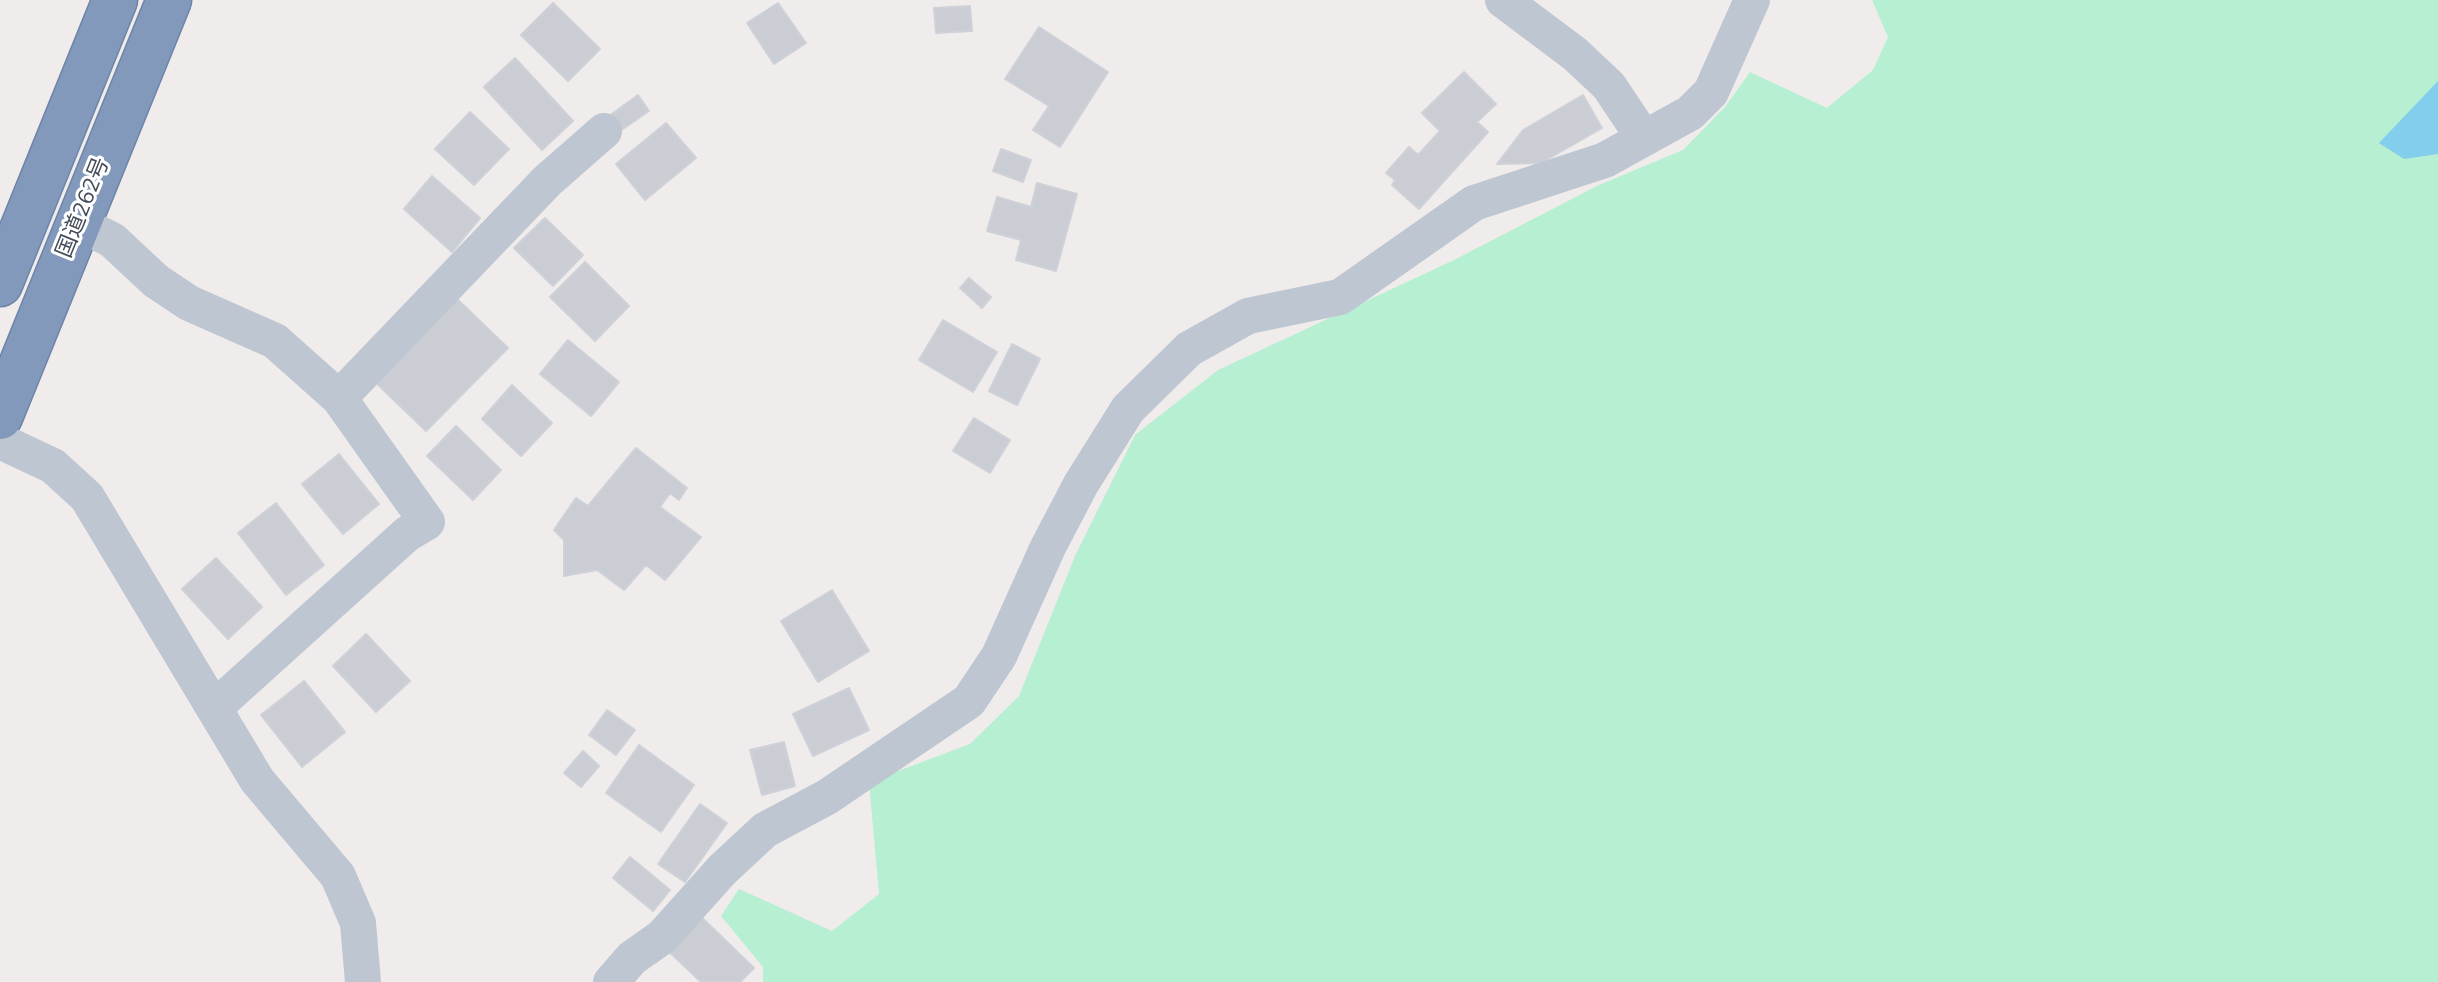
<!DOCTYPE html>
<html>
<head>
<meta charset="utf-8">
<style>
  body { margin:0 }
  canvas { display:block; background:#efeceb }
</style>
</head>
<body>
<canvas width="2438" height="982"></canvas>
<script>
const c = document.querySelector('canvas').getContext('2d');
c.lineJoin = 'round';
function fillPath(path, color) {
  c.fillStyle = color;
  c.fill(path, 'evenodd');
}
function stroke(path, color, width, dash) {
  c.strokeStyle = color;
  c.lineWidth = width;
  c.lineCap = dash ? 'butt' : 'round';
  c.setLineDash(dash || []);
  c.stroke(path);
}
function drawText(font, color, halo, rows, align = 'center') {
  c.font = font + ' "Nunito Sans","Noto Sans JP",sans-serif';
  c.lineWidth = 6;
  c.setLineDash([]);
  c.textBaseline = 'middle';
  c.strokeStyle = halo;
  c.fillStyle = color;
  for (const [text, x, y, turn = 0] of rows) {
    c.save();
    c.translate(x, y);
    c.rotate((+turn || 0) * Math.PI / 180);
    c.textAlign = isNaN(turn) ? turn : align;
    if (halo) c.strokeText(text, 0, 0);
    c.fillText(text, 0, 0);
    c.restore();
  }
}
fillPath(new Path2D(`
  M1872,0H2438V982H763V967L721,916L739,889L832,931L879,894L869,782L970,744L1019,696L1075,556L1135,435L1218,370L1454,260L1599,185L1683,150L1725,107L1750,72L1827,108L1873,70L1888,37Z`), '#b7efd2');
fillPath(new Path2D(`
  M2438,81V154L2404,159L2379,143Z`), '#83cded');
const building = new Path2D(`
  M553,3L600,49L568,81L521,35Z
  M778,3L806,43L774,64L747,23Z
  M970,6L972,31L936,33L934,8Z
  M1039,27L1108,72L1060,147L1033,130L1049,106L1005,79Z
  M515,58L573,121L542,150L484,87Z
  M1464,72L1496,104L1477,122L1488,132L1419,209L1392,185L1395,180L1386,173L1409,147L1418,155L1440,131L1422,113Z
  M638,95L649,111L620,131L609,116Z
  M1583,95L1602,128L1541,163L1497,164L1523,130Z
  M470,112L509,149L474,185L435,149Z
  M666,123L696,158L645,200L616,164Z
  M1001,149L1031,160L1023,182L993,171Z
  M432,176L480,218L452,252L404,209Z
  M1037,183L1077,194L1056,271L1016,260L1021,240L987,231L997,197L1031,207Z
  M545,218L583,255L553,286L514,248Z
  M585,262L629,306L595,341L550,297Z
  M969,278L991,297L982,308L960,288Z
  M453,295L508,348L426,431L372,379Z
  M943,320L997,352L973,392L919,360Z
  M568,340L619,382L591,416L540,374Z
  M1012,344L1040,359L1017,405L989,391Z
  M512,385L552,423L521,456L482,419Z
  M974,418L1010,440L990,473L953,451Z
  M456,426L501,470L473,500L427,456Z
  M636,448L687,488L679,500L670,493L660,507L701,537L665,580L646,565L624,590L597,570L564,576V540L554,530L576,498L588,506Z
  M339,454L379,504L343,534L302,484Z
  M276,503L324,565L286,595L238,533Z
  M216,558L262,607L228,639L182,589Z
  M832,590L869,651L818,682L781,621Z
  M366,634L410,681L376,712L333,666Z
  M304,681L345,732L302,767L261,715Z
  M849,688L869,730L813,756L793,714Z
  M607,710L635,730L616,755L589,735Z
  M784,742L795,786L762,795L750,750Z
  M639,745L694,785L661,832L606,793Z
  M583,751L599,766L581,787L564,773Z
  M700,804L727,823L685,882L658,864Z
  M630,857L670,890L653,911L613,878Z
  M696,912L754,968L740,982H701L663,946Z`);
fillPath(building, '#cbcdd4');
stroke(building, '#cfd1d8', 2);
const highway = new Path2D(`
  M0,284L115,0
  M0,417L169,0`);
stroke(highway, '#6d84a8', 47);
stroke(new Path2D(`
  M1503,0L1575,54L1609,86L1643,137
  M78,223L112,240L156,281L189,303L275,341L339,398L427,522L407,534L223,700L213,707
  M339,398L547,181L604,131
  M0,441L53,466L87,497L257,780L338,876L358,923L363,982
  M611,982L632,958L662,937L722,870L765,830L827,797L969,701L999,656L1048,547L1081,484L1128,409L1189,349L1248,316L1340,297L1474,203L1605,160L1690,113L1711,92L1752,0`), '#bec6d2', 36);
stroke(highway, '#8299bc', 44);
drawText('22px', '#444d59', '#fff', [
  ["国道262号",84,208,-68]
]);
</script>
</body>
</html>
